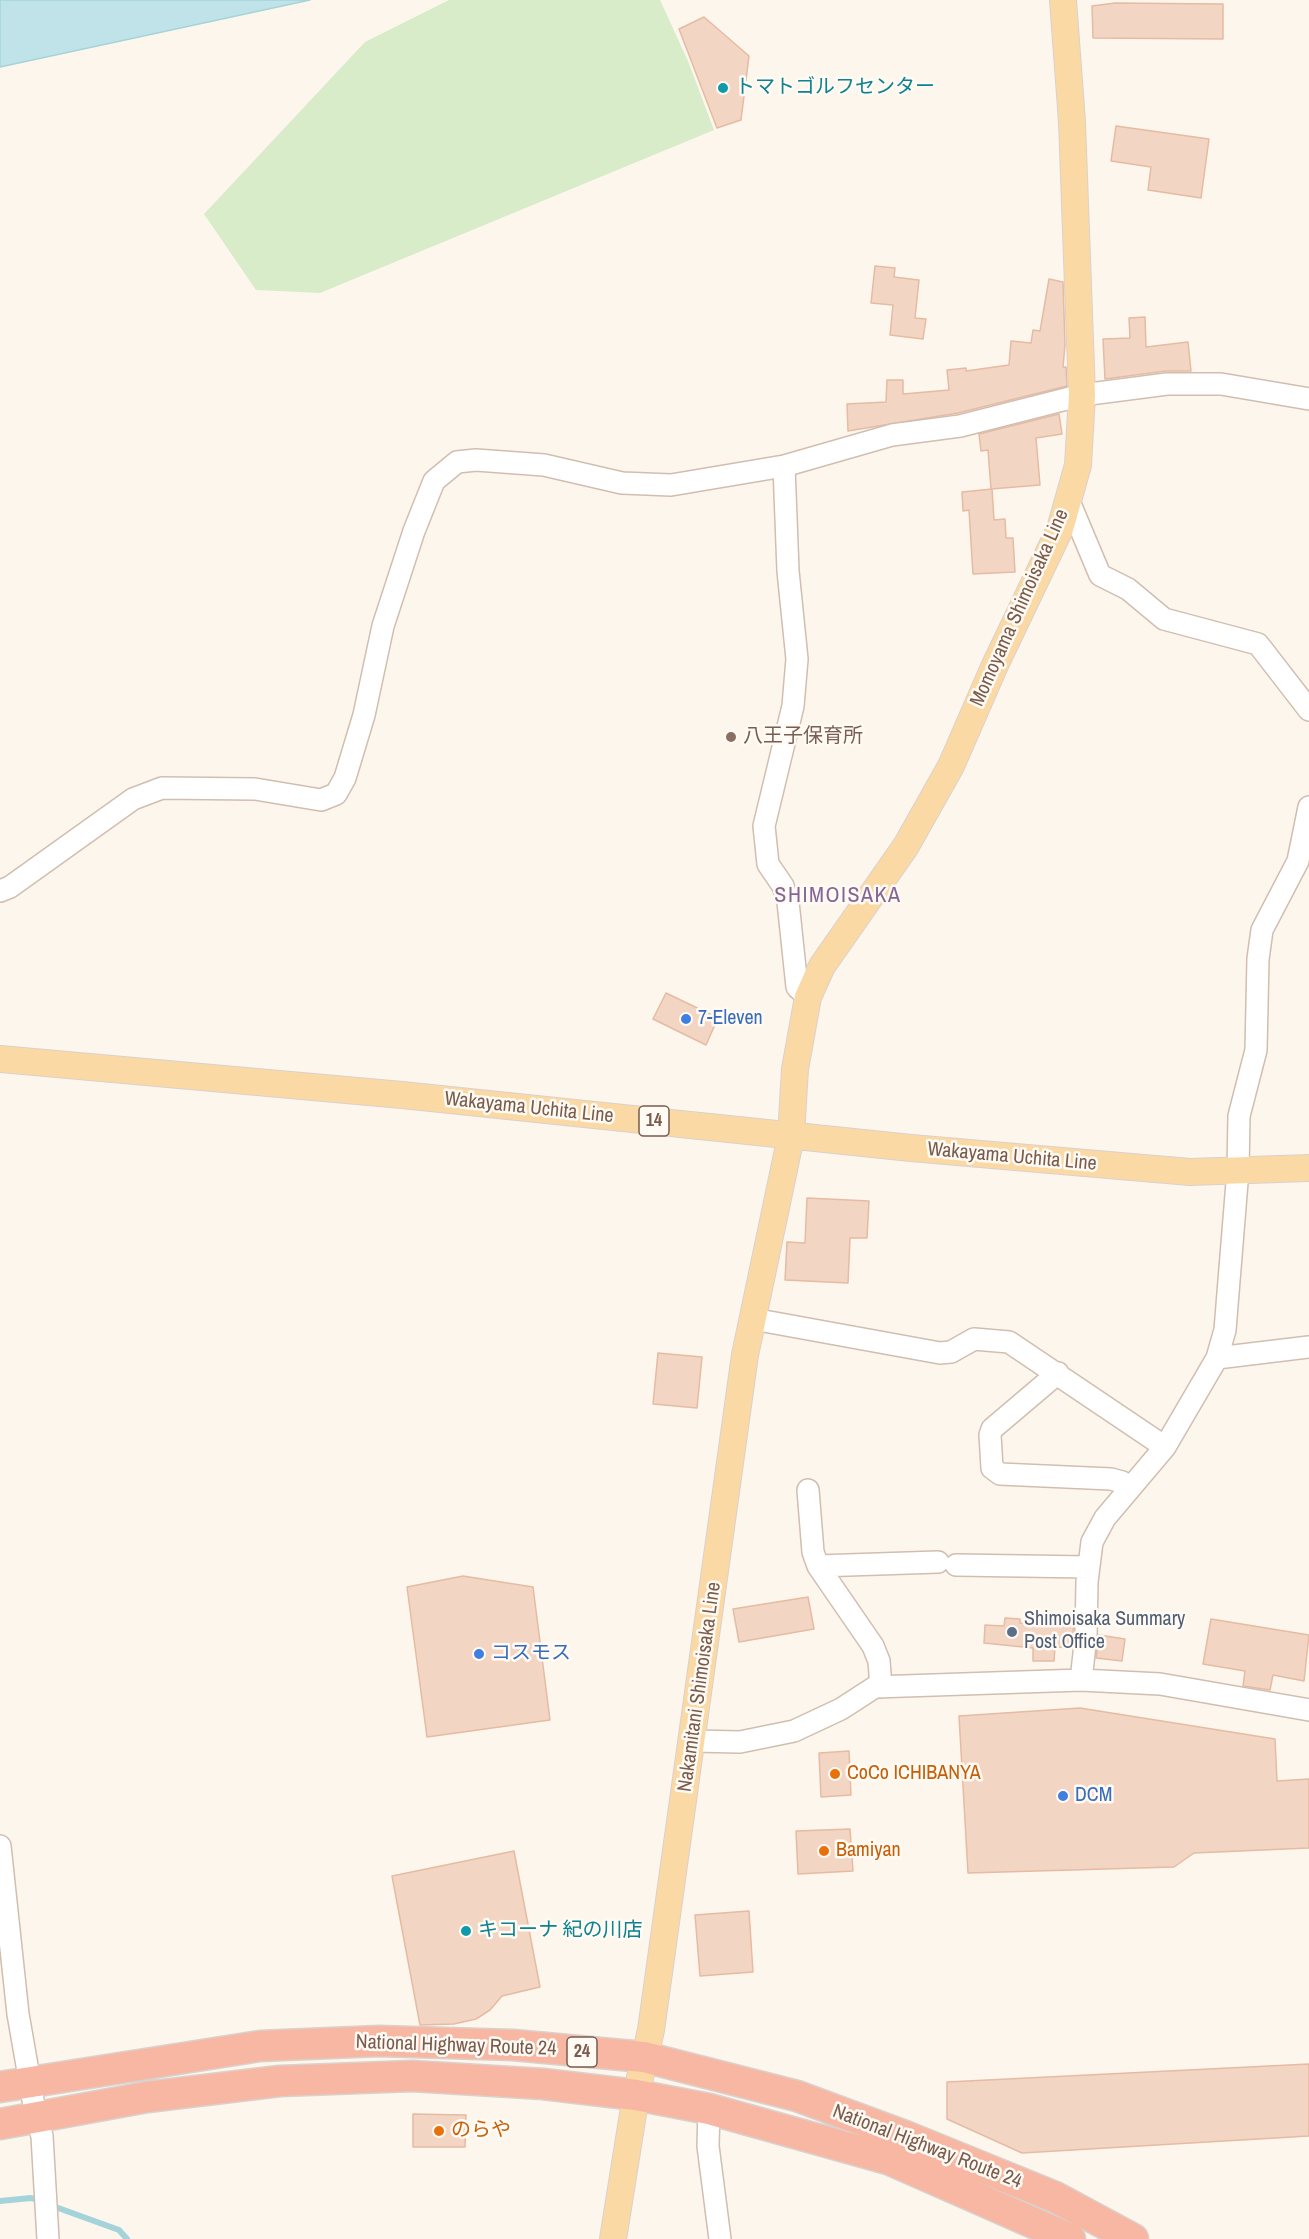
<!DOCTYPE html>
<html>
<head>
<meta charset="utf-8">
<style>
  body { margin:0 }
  canvas { display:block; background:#fdf6ec }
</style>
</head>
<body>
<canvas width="1309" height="2239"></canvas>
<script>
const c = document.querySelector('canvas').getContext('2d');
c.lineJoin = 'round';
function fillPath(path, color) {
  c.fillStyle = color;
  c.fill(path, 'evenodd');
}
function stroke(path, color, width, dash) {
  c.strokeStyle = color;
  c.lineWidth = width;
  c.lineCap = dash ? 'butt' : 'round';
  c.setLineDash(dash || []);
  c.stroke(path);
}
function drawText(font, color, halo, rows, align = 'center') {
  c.font = font + ' "Archivo Narrow","Noto Sans JP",sans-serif';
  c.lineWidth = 5;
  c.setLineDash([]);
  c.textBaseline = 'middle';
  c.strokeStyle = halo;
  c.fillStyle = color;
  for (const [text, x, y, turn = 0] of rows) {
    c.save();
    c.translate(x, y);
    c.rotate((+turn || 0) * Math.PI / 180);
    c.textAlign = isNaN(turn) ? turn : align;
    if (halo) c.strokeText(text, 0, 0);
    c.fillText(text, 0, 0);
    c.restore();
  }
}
fillPath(new Path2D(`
  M449,0H660L688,61L714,130L320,293L256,290L204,214L365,42Z`), '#d8ecc9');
const water = new Path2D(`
  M0,0H310L0,67Z`);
fillPath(water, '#bfe3e8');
stroke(water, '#a5d3da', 1.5);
stroke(new Path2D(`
  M0,2201L31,2198L41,2201
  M50,2205L119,2230L127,2239`), '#a5d3da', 6);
const building = new Path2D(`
  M1115,3L1223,4V39L1093,38L1092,6Z
  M704,17L749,56L741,120L717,128L679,29Z
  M1116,126L1209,139L1201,198L1148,190L1151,167L1111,161Z
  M875,266L895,268L894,277L919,280L915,318L926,319L923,339L890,335L893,305L871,303Z
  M1049,279L1063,282L1065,345L1063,367H1066L1067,386L958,413L848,431L847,404L886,402L887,380H903V394L949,390L947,370L966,368V371L1009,365L1011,341L1031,343L1033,330L1040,331Z
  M1145,317L1146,347L1188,342L1191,371H1166L1105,379L1103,339L1130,338L1129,318Z
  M1059,414L1062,434L1036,438L1040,485L991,489L988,450L981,451L979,434Z
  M992,489L994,520L1005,519L1006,538H1013L1015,572L973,574L969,510L963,511L962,492Z
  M666,993L718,1018L706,1045L653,1019Z
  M807,1198L869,1201L867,1238H850L848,1283L785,1280L787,1242L805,1243Z
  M658,1353L702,1357L697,1408L653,1404Z
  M463,1576L533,1587L550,1720L427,1737L407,1587Z
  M808,1597L814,1629L739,1642L733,1609Z
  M1005,1618L1020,1619V1623L1059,1624V1618H1074L1072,1648L1055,1647L1054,1661H1033V1648L984,1643L985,1625L1004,1626Z
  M1211,1619L1309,1635L1304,1681L1273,1675L1270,1690L1243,1686L1245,1671L1203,1664Z
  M1099,1635L1125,1639L1122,1661L1096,1658Z
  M1080,1708L1275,1739L1277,1781L1309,1779V1848L1194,1853L1174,1867L968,1873L959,1716Z
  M849,1751L851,1795L821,1797L819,1753Z
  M850,1829L853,1871L798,1874L796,1831Z
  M514,1851L540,1987L502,1996L490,2010L476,2019L454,2024L420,2025L392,1876Z
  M749,1911L753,1972L700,1976L695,1915Z
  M1309,2064V2136L1022,2153L947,2119V2082Z
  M413,2114L466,2115L465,2147H413Z`);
fillPath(building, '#f3d5c3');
stroke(building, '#e6bba3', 1.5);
const minor = new Path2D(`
  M784,466L788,571L797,659L793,706L764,826L768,864L783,886L788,902L797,987L808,997
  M1068,499L1100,575L1128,589L1164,619L1258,644L1309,710
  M0,891L10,887L133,799L162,788L255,789L321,800L336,794L345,778L364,715L383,626L414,531L434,481L457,462L476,460L544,465L622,483L671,485L784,466L892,435L960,426L1082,395L1167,384H1221L1309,399
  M753,1319L940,1353L951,1352L974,1339L1009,1342L1165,1447
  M1217,1358L1309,1347
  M1058,1373L992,1429L990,1435L992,1468L1000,1474L1111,1479L1122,1482L1130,1488
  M808,1490L813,1552L818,1566
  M956,1565L1088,1567
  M1081,1680L1086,1636L1087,1582L1092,1542L1105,1518L1165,1447L1217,1358L1225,1330L1238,1170L1239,1116L1256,1050L1258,959L1262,930L1298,861L1309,807
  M881,1687L879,1661L873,1646L818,1566L938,1562
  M693,1741L740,1742L794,1731L841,1709L875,1687L1081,1680L1160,1684L1309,1710
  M0,1846L18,2014L36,2117L42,2136L48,2239
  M709,2109L708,2146L720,2239`);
const major = new Path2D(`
  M0,1059L402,1095L911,1148L1190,1172L1309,1168
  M613,2239L636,2095L651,2030L745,1355L791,1136L795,1069L808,997L822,966L906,846L951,766L995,665L1060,529L1078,465L1082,395L1072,122L1063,0`);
const highway = new Path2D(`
  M0,2087L260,2046L379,2041L513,2045L644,2057L797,2096L905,2136L1055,2197L1133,2239
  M0,2124L147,2097L280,2081L412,2076L543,2084L636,2095L709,2109L888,2159L1070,2239`);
stroke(minor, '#d1beb0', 24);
stroke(major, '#dad1cd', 28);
stroke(highway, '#dad1cd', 33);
stroke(minor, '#fff', 21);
stroke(major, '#fbd9a5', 26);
stroke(highway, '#f7b7a3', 30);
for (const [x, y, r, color] of [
  [723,88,6,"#0f9aa8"],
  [731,737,6,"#8d6e63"],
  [686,1019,6,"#3f7fe0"],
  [1012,1632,6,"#5c6f8a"],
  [479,1654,6,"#3f7fe0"],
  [835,1774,6,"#e8710a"],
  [1063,1796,6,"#3f7fe0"],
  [824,1851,6,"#e8710a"],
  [466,1931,6,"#0f9aa8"],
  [439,2131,6,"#e8710a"]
]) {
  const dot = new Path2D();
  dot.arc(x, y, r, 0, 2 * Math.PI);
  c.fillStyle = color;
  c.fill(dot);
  stroke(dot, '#fffaf3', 2);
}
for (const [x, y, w] of [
  [654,1121,30],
  [582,2052,30]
]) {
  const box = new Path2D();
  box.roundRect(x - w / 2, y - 15, w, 30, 4.5);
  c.fillStyle = '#fffaf3';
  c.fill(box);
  stroke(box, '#7a5c4d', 1.5);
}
drawText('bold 18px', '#7a5c4d', null, [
  ["14",654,1121],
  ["24",582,2052]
]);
drawText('20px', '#0d838f', '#fffaf3', [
  ["トマトゴルフセンター",735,88],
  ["キコーナ 紀の川店",478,1931]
], 'left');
drawText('20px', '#7a5c4d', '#fffaf3', [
  ["Momoyama Shimoisaka Line",1020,608,-66],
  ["Wakayama Uchita Line",529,1108,6],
  ["Wakayama Uchita Line",1012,1157,5],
  ["Nakamitani Shimoisaka Line",700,1687,-82],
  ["National Highway Route 24",456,2046,2],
  ["National Highway Route 24",927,2147,21]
]);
drawText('20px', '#785e54', '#fffaf3', [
  ["八王子保育所",743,737]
], 'left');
drawText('20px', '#366cbe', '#fffaf3', [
  ["7-Eleven",698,1019],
  ["コスモス",491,1654],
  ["DCM",1075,1796]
], 'left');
drawText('20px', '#4e5e75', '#fffaf3', [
  ["Shimoisaka Summary",1024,1620],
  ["Post Office",1024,1643]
], 'left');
drawText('20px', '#c56008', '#fffaf3', [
  ["CoCo ICHIBANYA",847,1774],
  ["Bamiyan",836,1851],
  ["のらや",451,2131]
], 'left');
c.letterSpacing = '1.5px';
drawText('22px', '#846695', '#fffaf3', [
  ["SHIMOISAKA",838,896]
]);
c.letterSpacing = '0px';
</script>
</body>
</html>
